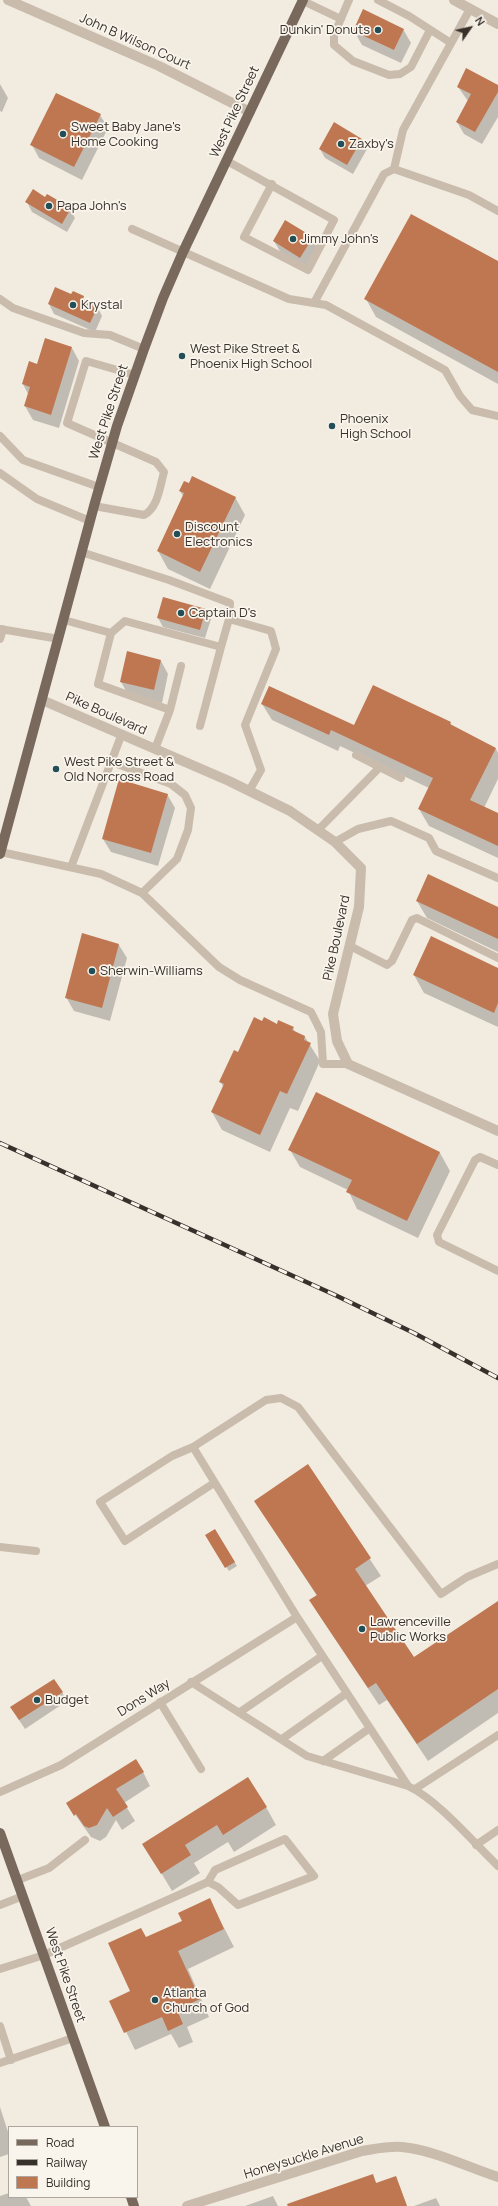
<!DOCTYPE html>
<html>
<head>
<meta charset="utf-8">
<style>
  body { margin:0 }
  #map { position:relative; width:498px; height:2206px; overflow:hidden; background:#f2ebe0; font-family:Manrope,sans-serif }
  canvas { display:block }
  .legend { position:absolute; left:8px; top:2126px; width:130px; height:72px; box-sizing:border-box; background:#f9f5ec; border:1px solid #aca69f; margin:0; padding:5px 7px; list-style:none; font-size:12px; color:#38302b }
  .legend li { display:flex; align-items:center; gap:8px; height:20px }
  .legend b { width:20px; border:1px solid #aca69f }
  .north { position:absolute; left:450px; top:8px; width:40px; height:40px; -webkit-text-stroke:3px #f9f5ec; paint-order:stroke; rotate:56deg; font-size:11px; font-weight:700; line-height:16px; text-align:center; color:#38302b }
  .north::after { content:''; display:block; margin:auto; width:14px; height:18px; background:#38302b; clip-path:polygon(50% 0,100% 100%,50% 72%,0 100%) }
</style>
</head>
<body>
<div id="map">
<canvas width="498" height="2206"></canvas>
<ul class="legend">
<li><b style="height:5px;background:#79695d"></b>Road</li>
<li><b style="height:5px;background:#38302b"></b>Railway</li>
<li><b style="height:11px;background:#be7751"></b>Building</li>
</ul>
<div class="north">N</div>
</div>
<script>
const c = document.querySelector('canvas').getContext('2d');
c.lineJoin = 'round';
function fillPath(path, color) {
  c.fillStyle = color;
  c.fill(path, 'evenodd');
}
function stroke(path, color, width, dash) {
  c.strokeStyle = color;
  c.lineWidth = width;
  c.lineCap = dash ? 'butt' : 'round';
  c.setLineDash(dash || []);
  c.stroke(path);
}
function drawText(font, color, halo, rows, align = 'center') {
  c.font = font + ' Manrope,sans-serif';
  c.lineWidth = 3.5;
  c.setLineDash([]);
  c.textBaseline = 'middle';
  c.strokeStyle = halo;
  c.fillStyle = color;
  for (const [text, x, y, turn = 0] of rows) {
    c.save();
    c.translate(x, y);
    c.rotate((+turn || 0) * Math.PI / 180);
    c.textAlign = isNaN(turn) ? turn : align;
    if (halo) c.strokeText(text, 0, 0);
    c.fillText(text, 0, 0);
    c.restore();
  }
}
fillPath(new Path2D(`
  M403,29L411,43L401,63L362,45L354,31Z
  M0,84L8,98L2,112L0,111Z
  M458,87H498V117L482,144L464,134L457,122L468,101Z
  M100,115L108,128L82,180L39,158L32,145Z
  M362,139L367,149L353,174L325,158L320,149Z
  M46,198L70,209L75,218L67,232L32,212L27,202Z
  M312,238L320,251L308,271L282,255L274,241Z
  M498,262V384L376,317L366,299Z
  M72,295L83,297L86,302L97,306L102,316L95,332L54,314L49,304Z
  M72,348L79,361L59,428L33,420L25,406L28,394L23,384L38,365Z
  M180,491L235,497L245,515L210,589L168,569L158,551L183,496Z
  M205,610L211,619L205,638L163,627L158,618Z
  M161,661L168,674L162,703L129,696L121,682Z
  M262,704L355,726L450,722L452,726L496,749L498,753V779L484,808L498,814V858L429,826L419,809L429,788L340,746L338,751L272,720Z
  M167,794L175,808L158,866L111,852L103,839Z
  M417,901L498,908V952L427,918Z
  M119,945L127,958L110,1021L74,1011L66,997Z
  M498,969V1027L424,993L414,975Z
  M263,1022L293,1028L296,1033L305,1037L320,1061L298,1111L290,1108L270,1152L222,1130L212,1112L223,1087L221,1082L239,1053Z
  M316,1094L440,1153L450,1171L418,1238L357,1209L348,1190L300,1167L290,1150Z
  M308,1466L381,1576L365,1586L414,1659L498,1602V1713L428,1761L387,1700L379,1705L321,1618L310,1600L317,1596L255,1501Z
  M215,1530L237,1566L229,1571L206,1536Z
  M62,1692L67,1701L25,1729L17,1717Z
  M143,1772L150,1786L124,1803L135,1821L122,1830L116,1820L106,1837L100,1841L91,1837L67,1803Z
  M266,1807L276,1825L234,1852L228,1842L194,1863L200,1873L172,1891L144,1844Z
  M209,1899L234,1947L188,1969L209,2017L187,2027L193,2042L179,2048L171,2034L135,2050L111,2001L132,1992L146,1938L183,1921Z
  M0,2107L9,2135V2154L0,2157Z
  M372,2175L377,2184L396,2177L407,2206H286Z
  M9,2193V2197H26L31,2206H0V2196Z
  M273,2196L278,2206H245Z
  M436,2198L440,2206H414Z`), '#0003');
fillPath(new Path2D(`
  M363,9L404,29L394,50L353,31Z
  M466,68L498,85V92L475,132L456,122L471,94L457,87Z
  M56,93L101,114L74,167L30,145Z
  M334,122L362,139L347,165L319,149Z
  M33,189L45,197L47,194L71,208L62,224L25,202Z
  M411,214L498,261V372L364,299Z
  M285,220L313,237L300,258L273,241Z
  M55,287L71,294L73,291L84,296L83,299L98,306L90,323L48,304Z
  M45,338L72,347L51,415L24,406L30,387L22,384L29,361L37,364Z
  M192,476L236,497L200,572L157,551L184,493L179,491L184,481L189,483Z
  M163,597L206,609L200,630L157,618Z
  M127,651L161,660L154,690L120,682Z
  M373,685L451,722L450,724L496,748L470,800L498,813V846L418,809L433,778L331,730L329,735L261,704L269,686L354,725Z
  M119,779L168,794L151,853L102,839Z
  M428,874L498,907V939L416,901Z
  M82,933L119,944L102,1008L65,998Z
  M431,936L498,968V1003L494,1013L413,975Z
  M254,1017L262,1021L264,1017L277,1024L278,1020L294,1027L292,1030L305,1036L304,1040L311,1043L287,1094L280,1091L260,1135L211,1112L224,1084L219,1082L234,1050L238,1052Z
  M316,1092L440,1152L407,1221L346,1192L352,1180L288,1150Z
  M308,1464L371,1558L355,1569L414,1657L498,1601V1689L417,1744L376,1683L368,1688L309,1600L317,1595L254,1501Z
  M215,1529L235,1562L225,1568L205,1535Z
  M54,1679L63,1692L19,1720L10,1707Z
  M136,1759L144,1772L116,1789L128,1807L113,1817L107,1808L97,1825L89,1828L84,1826L76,1814L74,1816L66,1803Z
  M248,1777L267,1807L223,1835L217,1825L185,1845L191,1855L161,1874L142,1844Z
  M210,1898L224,1929L178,1951L200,1999L177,2010L183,2024L168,2031L162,2017L124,2033L109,2001L130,1991L108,1943L141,1928L146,1937L182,1921L178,1913Z
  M373,2174L376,2183L396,2176L407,2206H288L287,2204Z`), '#be7751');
stroke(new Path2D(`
  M349,0L334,35V45L353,61L389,75L400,74L411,67L430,30
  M378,0L409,16L451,43
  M303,1L341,19
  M227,161L334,220L308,270L244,237L272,184
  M394,169L403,130L470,9
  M132,229L289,299L326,305L445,370L460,396L472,410L498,416
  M0,299L13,308L84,333L110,335L144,349
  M314,303L384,174L394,169L469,195L498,211
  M0,436L23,460L99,487
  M0,473L37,499L90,521
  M94,506L144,515C158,508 160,486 164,472L156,462L67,423L86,361L135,375
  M81,552L169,580L230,603L229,619L221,647L125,621L111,633L98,684L170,710L155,749
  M229,619L271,631L276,649L245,725L261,770L249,791
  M64,620L111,633
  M0,629L59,639
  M0,639L3,629
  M170,710L181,666
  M200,726L221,647
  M356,755L401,778
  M112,762L171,784L185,795L191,808L188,830L177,859L142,893
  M318,830L379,768
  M335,842L358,829L391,821L429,838L436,851L498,878
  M1,852L101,874L142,893L219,967L240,980L311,1012L321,1032L323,1064H348
  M71,867L121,736
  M350,946L387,965L392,961L412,920L417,918L498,958
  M498,1165L480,1157L475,1160L437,1235L439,1242L498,1271
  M193,1447L172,1456L100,1502L125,1541L214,1483
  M0,1547L36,1551
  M498,1564L467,1577L441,1594L298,1407L281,1398L266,1400L193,1447L297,1617L408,1786C438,1800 473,1842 498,1866
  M191,1682L307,1756L408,1786
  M160,1702L201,1769
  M240,1712L322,1656
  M282,1739L347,1693
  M323,1761L370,1728
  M415,1789L498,1735
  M0,1792L61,1765L297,1617
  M476,1845L498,1830
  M18,1880L49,1868L85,1840
  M0,1905L23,1896
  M0,1969L44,1955L208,1882L215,1870L285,1839L314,1876L238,1905L218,1887L208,1882
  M0,2026L11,2060
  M0,2063L73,2038`), '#c9bcac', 8);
stroke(new Path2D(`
  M8,0L159,66L250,112
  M454,0L498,24
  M42,700L229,781L290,811L335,842L361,868L359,907L333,1014L337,1041L348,1064L498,1131
  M187,2206L362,2151C375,2149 388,2146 402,2147C434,2150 467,2167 498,2177`), '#c9bcac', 10);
stroke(new Path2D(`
  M0,854L94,506L117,426L144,349L163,298L183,252L303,0
  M0,1833L105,2127
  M131,2197L134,2206`), '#79695d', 10);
const rail = new Path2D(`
  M0,1143L335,1295L414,1333L498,1378`);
stroke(rail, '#38302b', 4.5);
stroke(rail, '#f9f5ec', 3, [9]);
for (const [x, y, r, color] of [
  [378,30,4,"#224e57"],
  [63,134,4,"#224e57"],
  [341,144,4,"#224e57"],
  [49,206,4,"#224e57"],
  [293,239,4,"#224e57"],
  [73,305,4,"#224e57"],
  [182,356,4,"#224e57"],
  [332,426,4,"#224e57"],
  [177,534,4,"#224e57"],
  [181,613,4,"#224e57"],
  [56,769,4,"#224e57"],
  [92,971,4,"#224e57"],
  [362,1629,4,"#224e57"],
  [37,1700,4,"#224e57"],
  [155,2000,4,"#224e57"]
]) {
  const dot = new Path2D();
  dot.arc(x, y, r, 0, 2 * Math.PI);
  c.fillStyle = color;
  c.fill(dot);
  stroke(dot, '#f9f5ec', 1.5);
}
drawText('13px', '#38302b', '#f9f5ec', [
  ["Dunkin' Donuts",370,30,"right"],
  ["Sweet Baby Jane's",71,127],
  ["Home Cooking",71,142],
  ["Zaxby's",349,144],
  ["Papa John's",57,206],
  ["Jimmy John's",301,239],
  ["Krystal",81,305],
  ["West Pike Street &",190,349],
  ["Phoenix High School",190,364],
  ["Phoenix",340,419],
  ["High School",340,434],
  ["Discount",185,527],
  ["Electronics",185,542],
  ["Captain D's",189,613],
  ["West Pike Street &",64,762],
  ["Old Norcross Road",64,777],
  ["Sherwin-Williams",100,971],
  ["Lawrenceville",370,1622],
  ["Public Works",370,1637],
  ["Budget",45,1700],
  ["Atlanta",163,1993],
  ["Church of God",163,2008]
], 'left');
drawText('13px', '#38302b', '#f9f5ec', [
  ["John B Wilson Court",135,42,24],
  ["West Pike Street",235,112,-65],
  ["West Pike Street",109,412,-72],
  ["Pike Boulevard",106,714,24],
  ["Pike Boulevard",337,938,-78],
  ["Dons Way",144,1698,-32],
  ["West Pike Street",65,1975,71],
  ["Honeysuckle Avenue",304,2157,-17]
]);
</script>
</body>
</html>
